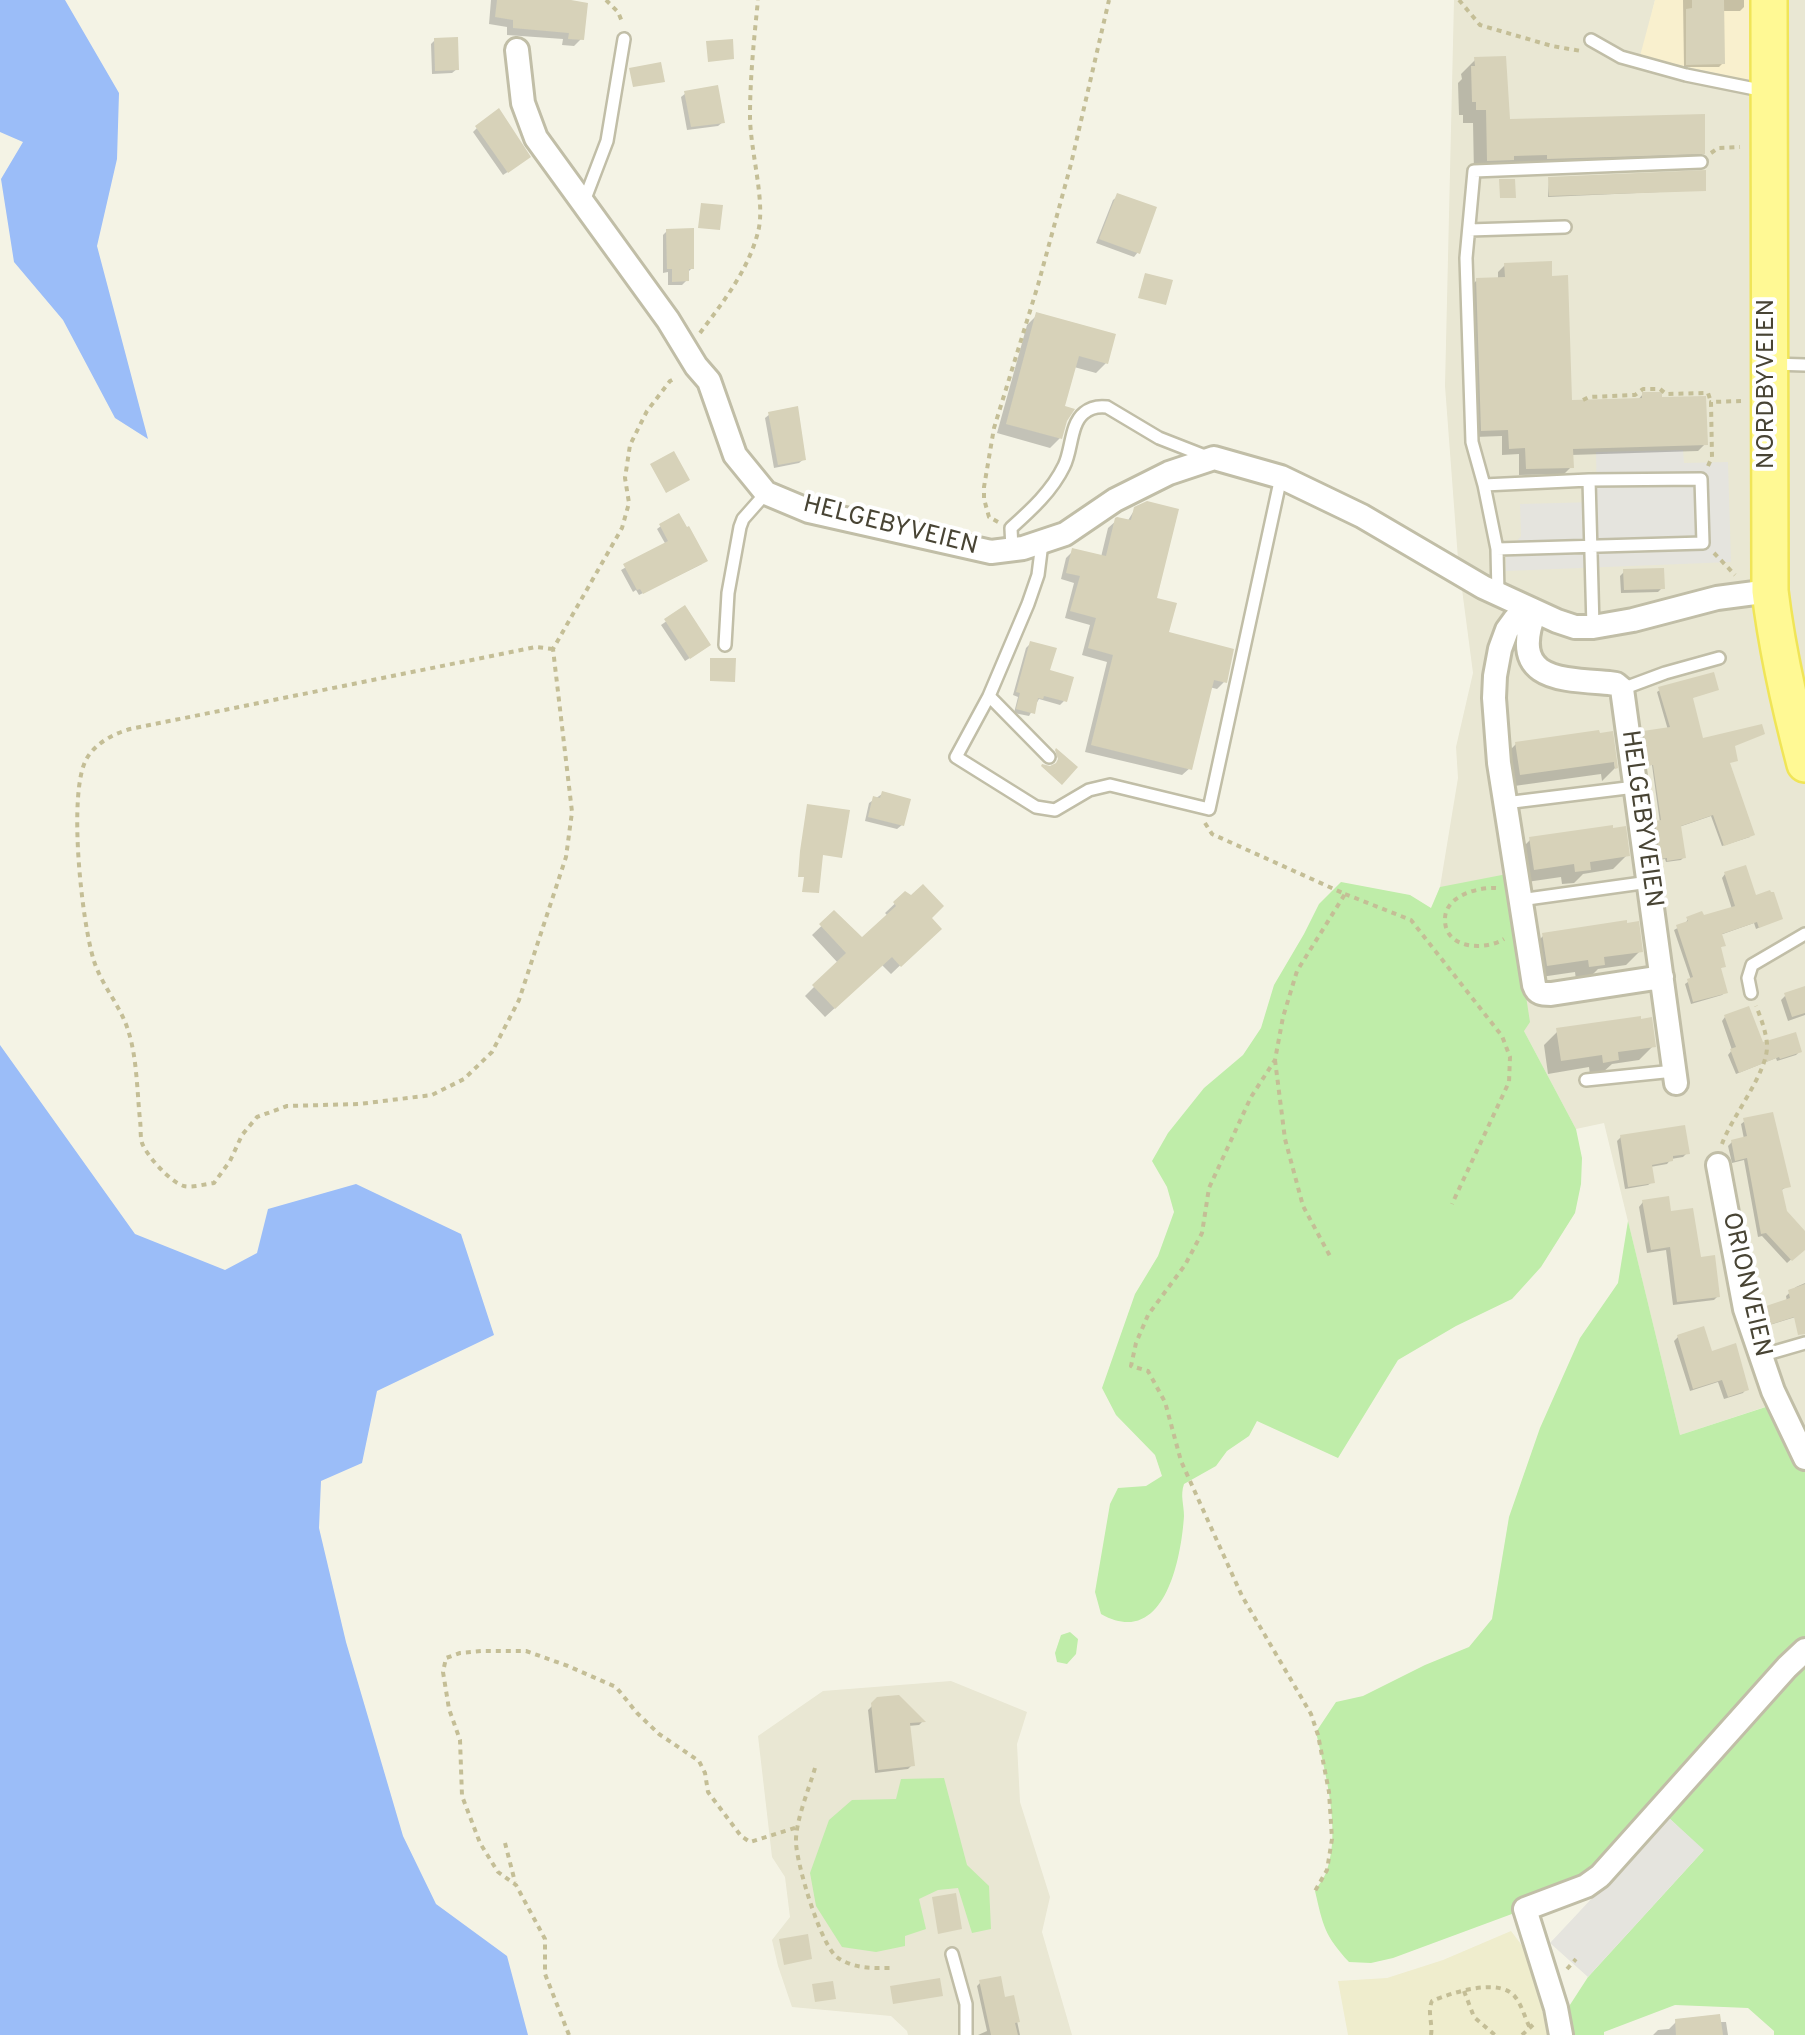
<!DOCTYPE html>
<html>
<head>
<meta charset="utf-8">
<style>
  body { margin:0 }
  canvas { display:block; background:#f4f3e5 }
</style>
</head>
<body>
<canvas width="1805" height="2035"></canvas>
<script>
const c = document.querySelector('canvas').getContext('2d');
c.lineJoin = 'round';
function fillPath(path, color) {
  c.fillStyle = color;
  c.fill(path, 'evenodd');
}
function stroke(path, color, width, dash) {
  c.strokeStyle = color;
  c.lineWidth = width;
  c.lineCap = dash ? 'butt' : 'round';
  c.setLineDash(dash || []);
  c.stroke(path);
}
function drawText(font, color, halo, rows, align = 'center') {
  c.font = font + ' Overpass,sans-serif';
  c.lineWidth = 8;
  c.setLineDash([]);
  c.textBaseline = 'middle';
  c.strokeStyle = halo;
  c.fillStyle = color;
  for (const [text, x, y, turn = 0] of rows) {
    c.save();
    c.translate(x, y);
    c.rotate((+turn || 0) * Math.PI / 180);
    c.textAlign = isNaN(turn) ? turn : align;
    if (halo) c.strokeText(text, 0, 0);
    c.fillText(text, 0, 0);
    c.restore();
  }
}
fillPath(new Path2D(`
  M1454,0H1655L1641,56L1750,81L1752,0H1805V1455L1777,1403L1680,1435L1604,1123L1576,1129L1524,1031L1432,908L1440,887L1458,778L1456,747L1473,673L1458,559L1445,386Z
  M951,1681L1027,1712L1017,1744L1020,1802L1050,1897L1042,1932L1072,2035H908L907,2031L891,2016L792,2007L778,1966L772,1940L790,1917L785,1877L772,1857L758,1736L823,1691Z`), '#e9e7d3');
fillPath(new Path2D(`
  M1655,0H1752L1750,81L1640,56Z`), '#f9f0ce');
fillPath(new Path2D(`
  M1511,1931L1527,1952L1546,2007L1542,2011L1550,2024L1552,2035H1348L1338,1981L1387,1978L1443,1960Z`), '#efedcd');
fillPath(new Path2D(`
  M1507,874L1530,1022L1524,1031L1576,1129L1582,1158L1581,1184L1575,1213L1541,1267L1512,1299L1456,1326L1398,1360L1338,1458L1257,1421L1249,1436L1227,1451L1216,1466L1184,1484C1180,1496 1184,1504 1184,1516C1181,1562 1163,1649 1101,1614L1095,1592L1110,1504L1118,1488L1146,1486L1162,1476L1155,1455L1116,1415L1102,1388L1135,1294L1158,1256L1174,1212L1167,1187L1152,1161L1168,1133L1204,1088L1243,1055L1261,1028L1274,985L1304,934L1319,904L1341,882L1410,895L1431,908L1440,887Z
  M1628,1221L1680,1435L1778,1403L1805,1455V1648L1574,1891L1393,1958L1371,1963L1349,1962C1324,1935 1323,1925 1315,1891C1319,1884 1325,1877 1327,1870C1341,1829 1325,1772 1316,1732L1336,1702L1363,1696L1425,1665L1469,1647L1492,1619L1509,1517L1540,1428L1580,1338L1618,1283Z
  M1070,1632L1078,1639L1076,1654L1067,1664L1057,1662L1055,1653L1061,1635Z
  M1805,1666V2035H1774V2031L1748,2008L1675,2005L1604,2032V2035H1569L1566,2011L1588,1977L1703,1851L1668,1817Z
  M944,1778L967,1865L989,1886L991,1929L972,1933L958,1888L938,1890L919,1899L926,1929L905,1936V1946L876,1952L842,1947L816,1906L810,1873L829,1820L852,1800L896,1799L901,1779Z`), '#bfeda9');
fillPath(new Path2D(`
  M1683,450L1684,463L1728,462L1731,562L1506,571V555L1521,536L1520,504L1597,502L1596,452Z
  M1668,1817L1704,1850L1588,1977L1550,1943Z`), '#e5e4de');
fillPath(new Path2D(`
  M0,0H65L119,93L117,159L97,246L148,439L115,418L63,320L14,262L1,179L23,142L0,132Z
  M0,1045L135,1234L225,1270L257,1253L268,1209L356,1184L461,1234L494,1335L377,1391L362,1463L321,1481L319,1528L346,1642L403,1836L436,1904L507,1956L528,2035H0Z`), '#9bbdf8');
fillPath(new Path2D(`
  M491,0H569L581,39L574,46L562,45L563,39L507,35V27L489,24Z
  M1683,0H1744V7L1740,11H1722L1723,63L1719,67H1684Z
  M435,40L457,69L452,73L432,74L431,44Z
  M1476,59L1508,121L1703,153L1689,167L1474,174L1473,123H1463V115H1459L1458,83L1462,79L1461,74Z
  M686,93L723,122L718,126L687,130L681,97Z
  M477,128L524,161L503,175L473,132Z
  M1549,180L1704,190L1548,197Z
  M1118,196L1138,252L1134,257L1096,243L1113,200Z
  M667,231L692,268L687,273V280L682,285H668V272L663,273V235Z
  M1505,265L1570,403L1637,401L1643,394L1705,444L1698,451L1571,455V467L1564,474L1519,475V454L1502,455V436L1475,437L1470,287L1477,280H1498V272Z
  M1037,315L1106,363L1096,373L1074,367L1062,408L1060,438L1050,448L997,433L1027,325Z
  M770,414L804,459L799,463L774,468L765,418Z
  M1135,509L1154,600L1166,634L1224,682L1217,689L1209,687L1190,768L1182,775L1085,752L1107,662L1082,655L1090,625L1065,618L1074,583L1061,579L1066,558L1073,551L1101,557L1108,528L1118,519L1127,522Z
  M661,526L702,564L639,595L636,590L633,592L621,570L666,545L657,529Z
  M1624,572L1662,588L1658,592L1621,593L1620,576Z
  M684,609L704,649L685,661L661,625Z
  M1030,644L1064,701L1060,705L1039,699L1029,716L1014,713L1018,697L1013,695L1026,648Z
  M1660,690H1716L1691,698L1701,741L1732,746L1728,763L1750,837L1722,846L1711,816L1679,827L1683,858L1681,860L1666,862L1665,859L1659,860L1654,826L1660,823L1652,765L1646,766L1642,736L1668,730L1657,692Z
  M1610,733L1615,768L1602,781L1601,774L1507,787L1502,758L1516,744Z
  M882,794L902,825L897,829L865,821L869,803Z
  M1530,840L1627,855L1613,869L1583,874L1574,883L1562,884L1561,877L1520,883L1516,854Z
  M1725,874L1780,918L1756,929L1754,923L1720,935L1723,945L1720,948L1723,966L1719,970L1725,992L1722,995L1691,1004L1685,984L1691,980L1674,930L1685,924L1688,919H1702L1732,909L1722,878Z
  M905,894L929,918V938L891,974L882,965L825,1017L805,996L838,963L812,935L834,914L862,941L888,916L885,913Z
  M1544,935L1640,951L1626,965L1598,969L1589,978L1576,980L1575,972L1534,978L1530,949Z
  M1805,989V1015L1788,1021L1781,1000L1786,995Z
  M1725,1017L1761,1046L1799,1052L1796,1055L1777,1061L1776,1058L1736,1074L1728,1055L1732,1050L1722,1021Z
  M1558,1031L1653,1046L1639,1060L1612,1064L1602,1073L1590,1075L1589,1067L1548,1074L1544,1045Z
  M1745,1121L1788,1186L1780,1191L1785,1213L1805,1235V1247L1787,1263L1762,1236L1758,1237L1744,1160L1732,1163L1728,1146L1732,1142L1744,1139L1741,1124Z
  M1621,1137L1687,1153L1683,1157L1671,1159L1667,1164L1650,1167L1652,1182L1648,1185L1625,1189L1617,1141Z
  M1643,1202L1669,1214L1699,1260L1718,1296L1714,1300L1673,1305L1666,1250L1647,1253L1639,1207Z
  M1805,1283V1324L1802,1315L1763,1327L1758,1314L1762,1310L1787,1302L1786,1296L1796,1287Z
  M1678,1337L1710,1354L1746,1389L1743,1393L1724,1399L1718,1382L1690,1391L1674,1341Z
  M878,1700L922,1722L919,1725L908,1726L912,1765L908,1769L875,1773L868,1710Z
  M980,1983L1003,2000L1012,1998L1020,2035H978L987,2031L977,1986Z
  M1676,2022H1726L1728,2035H1653L1658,2030L1669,2029Z`), '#0003');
fillPath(new Path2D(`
  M497,0H571L588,3L584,40L568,39L569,33L513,28V20L495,17Z
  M1692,0H1724L1725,64L1686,65V9L1692,8Z
  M458,37L459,70L435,71L434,38Z
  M733,39L734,59L708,62L706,41Z
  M1506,56L1510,119L1705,114V154L1547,159V155L1514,156V160L1487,161L1486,110H1476V102H1472L1471,66H1475L1474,57Z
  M661,62L665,82L633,87L629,68Z
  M718,85L725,123L691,127L684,91Z
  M499,108L531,157L508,173L475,126Z
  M1706,170V191L1549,196L1548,177Z
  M1499,179H1515L1516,198H1500Z
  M1117,193L1157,207L1140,254L1099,239Z
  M701,203L723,205L720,230L698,228Z
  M694,228V269H689V281L672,282V269H667L666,229Z
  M1552,261V276L1568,275L1572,400L1642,398V392H1662V397L1706,396L1708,445L1573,449L1574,468L1526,469L1525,448L1509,449L1508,430L1481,431L1476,278L1505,277L1504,263Z
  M1145,273L1173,280L1166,305L1138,298Z
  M1036,312L1116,334L1108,364L1079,356L1065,406L1075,409L1067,421L1062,439L1006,424Z
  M798,406L806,460L778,465L768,412Z
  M674,451L690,480L666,493L650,464Z
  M1147,501L1179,509L1157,598L1177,603L1169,632L1234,649L1227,683L1214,680L1192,770L1091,745L1113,655L1088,648L1096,618L1070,611L1080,576L1066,573L1072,548L1106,556L1115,518L1117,517L1131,520L1134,507Z
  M679,513L687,527L689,526L708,561L643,594L640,589L637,590L623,564L668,541L659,524Z
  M1664,568L1665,589L1624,590L1623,569Z
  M685,605L711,645L690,659L664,619Z
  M1030,641L1057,648L1050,670L1074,677L1067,702L1044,696L1043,699L1038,698L1035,714L1016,709L1020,693L1016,692Z
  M710,658H736L735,682L710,681Z
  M1714,672L1719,690L1693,698L1703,738L1762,724L1765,734L1735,746L1738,761L1730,763L1755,835L1724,846L1713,815L1681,826L1686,858L1667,861V858L1660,859L1655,821L1661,820L1653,765H1648L1643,731L1670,727L1658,687Z
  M1599,730L1600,733L1613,731L1618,768L1615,769L1614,762L1520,775L1515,742Z
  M1056,748L1078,767L1062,785L1041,766L1042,764L1050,766L1056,763L1058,759L1055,750Z
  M882,791L911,799L904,826L868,817L873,796L880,798Z
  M807,804L850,810L842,858L823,855L819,893L802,892L804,877H798L800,851Z
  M1613,825V828L1626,826L1630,856L1590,862L1591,870L1575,872L1574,864L1534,870L1529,837Z
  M1746,865L1756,895L1770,890L1771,892H1774L1783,919L1759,928L1757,922L1722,934L1726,946L1721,947L1726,967L1721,968L1728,993L1693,1002L1687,979L1693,977L1676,925L1688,921L1686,917L1702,911L1704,915L1735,906L1724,872Z
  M923,884L944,906L932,918L942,929L901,967L892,957L835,1009L812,985L846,953L819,924L834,910L862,937L896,906L893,902L905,891L911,895Z
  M1627,920V923L1639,921L1643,952L1604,957L1605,965L1589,967L1588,960L1547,966L1542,933Z
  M1805,986V1013L1792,1017L1784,993Z
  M1749,1006L1763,1042L1796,1032L1802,1052L1780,1059L1779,1057L1739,1073L1730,1049L1736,1047L1724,1015Z
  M1641,1016V1019L1652,1017L1656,1047L1618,1052L1619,1060L1603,1063L1602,1055L1561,1061L1556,1028Z
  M1773,1112L1791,1187L1782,1189L1787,1211L1805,1231V1250L1792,1261L1766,1233L1761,1234L1747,1158L1735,1161L1731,1140L1747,1136L1743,1118Z
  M1685,1125L1690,1154L1673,1156V1161L1652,1165L1655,1183L1628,1187L1620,1135Z
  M1669,1196L1671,1211L1693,1208L1701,1257L1715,1255L1720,1297L1677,1302L1670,1247L1651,1250L1642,1200Z
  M1805,1284V1334L1798,1335L1794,1317L1766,1326L1760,1308L1790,1298L1788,1290Z
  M1704,1326L1712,1351L1736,1343L1749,1390L1728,1397L1722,1380L1693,1389L1677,1335Z
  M899,1695L926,1722L910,1723L915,1766L878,1770L871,1703L877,1697Z
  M956,1893L962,1929L938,1934L932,1897Z
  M808,1934L812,1959L784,1965L779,1939Z
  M1001,1976L1005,1997L1014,1995L1020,2022L1015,2023L1018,2035H991L979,1980Z
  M940,1978L943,1996L893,2004L890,1986Z
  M833,1981L836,1999L815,2002L812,1984Z
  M1720,2014L1723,2035H1676L1675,2019Z`), '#d7d2b9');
const lane = new Path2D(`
  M1591,40L1621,57L1686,75L1765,91
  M583,204L607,141L624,39
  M1469,230L1565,227
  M1772,364L1805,365
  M1589,480L1701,479L1703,543L1497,549L1484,485L1472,442L1466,258L1474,171L1701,162
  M1484,485L1589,480L1593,627
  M1042,543L1038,575L1028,604L989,696L956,757L1036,807L1055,810L1089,790L1110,785L1209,809L1281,477
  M1012,549L1011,528C1031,510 1052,491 1064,466C1072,451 1070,424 1084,413C1091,407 1099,406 1107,407L1159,438L1205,456
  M1497,549L1498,594
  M725,645L728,593L740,527L743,519L766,493
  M1622,689L1665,673L1719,658
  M989,696L1049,757
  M1505,803L1635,787
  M1520,900L1649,882
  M1751,993L1748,978L1752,965L1805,934
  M1586,1080L1674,1071
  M1760,1356L1805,1343
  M952,1954L966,2004V2035`);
const street = new Path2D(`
  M517,50L523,103L536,138L668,320L696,366L709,381L735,455L766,493L809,511L991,552L1023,548L1065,534L1115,500L1169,473L1214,458L1281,477L1362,516L1483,587L1557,621L1575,627H1593L1633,620L1717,598L1770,591
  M1535,611C1509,680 1558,679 1609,683L1616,684L1622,689L1676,1083
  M1535,611L1515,619L1507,630L1500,649L1495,676L1494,698L1499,763L1534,985C1537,994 1542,994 1551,994L1662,977
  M1718,1165L1745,1309L1773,1391L1805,1458
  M1561,2035L1556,2008L1525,1909L1586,1886L1600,1876L1787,1667L1805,1650`);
const primary = new Path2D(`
  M1769,0L1770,591C1777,650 1790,707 1805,764`);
stroke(lane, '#c1bea7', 16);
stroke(street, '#c1bea7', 28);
stroke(primary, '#f0e557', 40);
stroke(new Path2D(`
  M606,0L618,12L623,24
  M1459,0L1480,25L1552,46L1581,51
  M1711,153L1718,148L1740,147
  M700,333C723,302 748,271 758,232C766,203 750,150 750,116C750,78 754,39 758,0
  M1583,400L1589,397L1635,395L1643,389H1660L1666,394L1708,393L1711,402
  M1708,466L1712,457L1711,402L1741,401
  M998,522L989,517L984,499V487L994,428L1038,285L1071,164L1109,0
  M1714,553L1735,575
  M553,649L536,647L130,729C113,734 96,743 87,758C67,791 82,924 94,961C102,986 120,1005 128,1030C137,1057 137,1091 140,1120C141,1127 140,1136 142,1143C147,1156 170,1182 184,1186C192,1188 205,1184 214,1183L230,1161L242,1135L257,1117L287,1106L359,1104L432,1095L464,1079L492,1052L519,1000L566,857L572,812L553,649L622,528L629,503L625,478L630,445L647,411L670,381L676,378
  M1205,823L1212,834L1345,894L1297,971L1283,1017L1275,1060L1251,1097L1209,1188L1202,1233L1185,1265L1148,1315L1136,1343L1131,1366L1148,1371L1165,1402L1181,1461L1242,1596L1311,1714L1318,1735L1329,1792L1332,1839L1327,1870L1315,1891
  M1496,888C1478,887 1444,896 1445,920C1445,949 1485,951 1504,939
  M1345,894L1411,920L1502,1036L1510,1057L1509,1082L1452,1204
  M1275,1060L1285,1139L1303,1206L1331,1258
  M1722,1144C1732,1116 1769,1071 1767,1044C1766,1032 1761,1018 1756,1006
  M815,1768C809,1789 795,1822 796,1843C797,1865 821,1947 838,1958C855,1969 872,1968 891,1968
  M505,1843L515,1882
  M1567,1969L1576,1959
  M1464,1991L1474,2017L1495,2035
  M569,2035L545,1974V1939L516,1885L498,1872L480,1843L462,1796L460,1740L449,1709L443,1672L446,1658L460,1653L482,1651H526L568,1666L616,1687L637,1713L659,1734L699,1761L705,1773L708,1792L741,1836L750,1842L798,1827
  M1431,2035C1433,2024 1427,2012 1432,2001C1451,1993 1501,1976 1516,1998C1522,2006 1525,2018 1530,2028
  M1522,2035L1536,2022`), '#c4be96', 4, [5, 5]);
stroke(lane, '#fff', 11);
stroke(street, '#fff', 22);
stroke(primary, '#fff994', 35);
drawText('25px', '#484434', '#fff', [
  ["NORDBYVEIEN",1768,384,-90],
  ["HELGEBYVEIEN",890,527,14],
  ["HELGEBYVEIEN",1640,819,82],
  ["ORIONVEIEN",1745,1285,77]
]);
</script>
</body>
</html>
